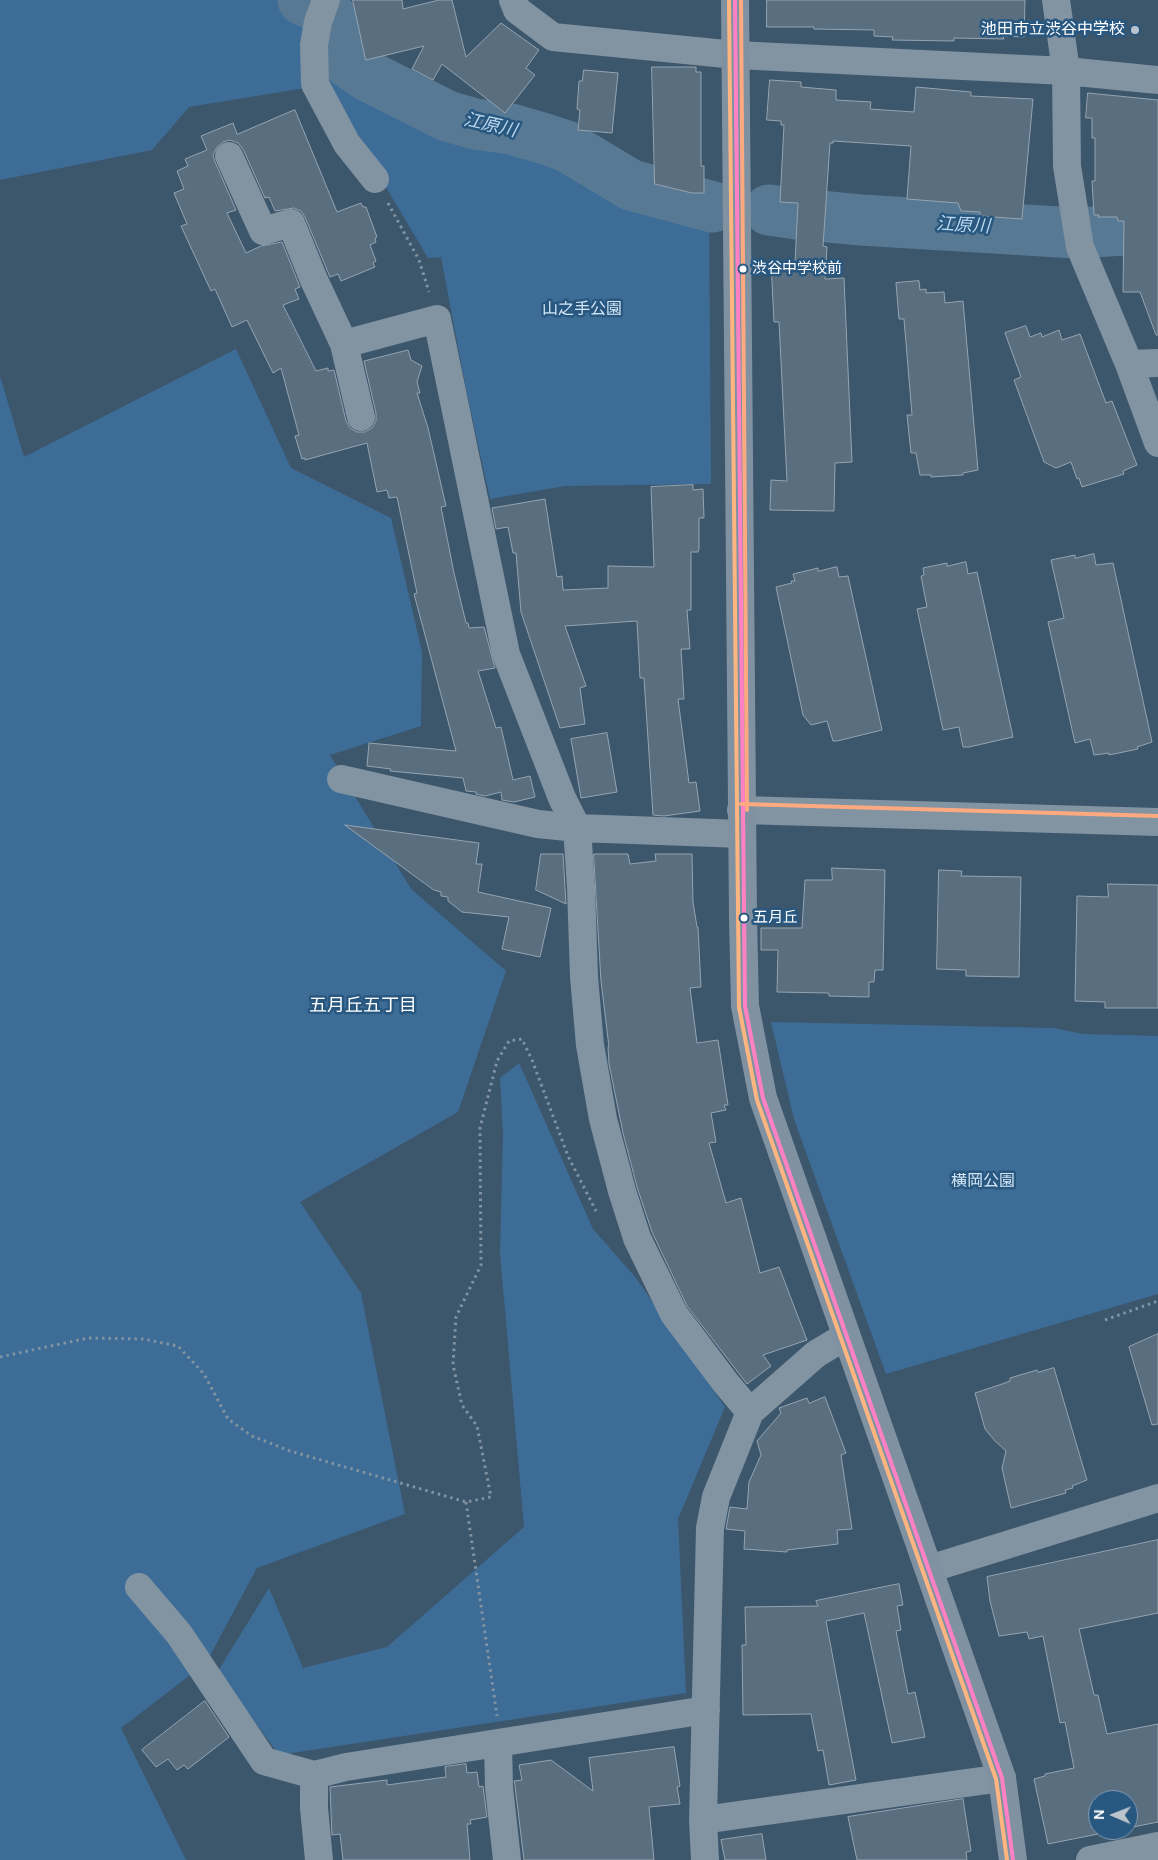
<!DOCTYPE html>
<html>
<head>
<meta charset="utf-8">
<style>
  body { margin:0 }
  #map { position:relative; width:1158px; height:1860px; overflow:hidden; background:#3c566c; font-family:"DM Sans",sans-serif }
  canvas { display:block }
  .north { position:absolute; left:1088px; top:1790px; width:50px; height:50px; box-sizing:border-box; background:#285780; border:1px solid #7e9ab3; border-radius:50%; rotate:271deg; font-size:14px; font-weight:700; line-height:20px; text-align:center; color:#fff }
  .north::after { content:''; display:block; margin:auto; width:18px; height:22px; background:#bbc4cc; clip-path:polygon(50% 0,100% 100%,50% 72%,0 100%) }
</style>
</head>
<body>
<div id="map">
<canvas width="1158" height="1860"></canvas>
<div class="north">N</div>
</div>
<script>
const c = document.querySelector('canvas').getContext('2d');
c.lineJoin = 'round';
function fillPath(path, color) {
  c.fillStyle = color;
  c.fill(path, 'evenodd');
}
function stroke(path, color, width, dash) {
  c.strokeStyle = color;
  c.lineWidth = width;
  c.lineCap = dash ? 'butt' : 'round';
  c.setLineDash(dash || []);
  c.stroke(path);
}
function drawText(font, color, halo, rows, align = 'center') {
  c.font = font + ' "DM Sans","Noto Sans JP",sans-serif';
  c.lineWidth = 5;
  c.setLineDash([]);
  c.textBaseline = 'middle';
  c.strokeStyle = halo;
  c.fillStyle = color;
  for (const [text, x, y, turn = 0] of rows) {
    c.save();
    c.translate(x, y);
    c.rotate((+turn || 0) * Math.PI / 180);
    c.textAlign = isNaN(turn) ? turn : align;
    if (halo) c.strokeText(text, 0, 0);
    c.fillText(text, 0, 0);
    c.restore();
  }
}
fillPath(new Path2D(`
  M0,0H294L331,11L305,88L189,107L152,150L0,180Z
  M328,31L336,58L352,72L445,123L502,131L545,141L636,192L709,209L711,484L565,486L490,499L466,389L441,257L428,258L333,98L326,75Z
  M236,349L291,468L391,518L422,652L421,726L330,755L411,889L506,971L458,1112L300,1202L361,1293L405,1514L257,1568L206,1663L121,1728L186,1860H0V376L24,457Z
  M771,1022L1054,1028L1083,1034L1158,1036V1294L886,1374L794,1119Z
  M519,1063L593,1229L636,1278L725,1407L678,1519L686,1693L279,1755L218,1671L269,1588L303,1668L387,1647L524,1527L500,1253L503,1134L500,1078Z`), '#3d6d97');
stroke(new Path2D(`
  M303,0L315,5L333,19L338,49L345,60L368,76L447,116L475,124L511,129L542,138L566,146L631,185L713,207
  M769,210L797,214L861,220L1076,233L1158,228`), '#587994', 51);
const building = new Path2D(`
  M353,0H402L403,9L439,0H452L466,57L501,23L539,50L526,68L535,75L505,113L442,64L433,80L412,69L424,46L366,60Z
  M767,0H1025L1024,37L1003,36L1004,39L954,38V41L892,40L893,37L874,36V30L814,29V27H767Z
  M652,67H696V72H701V166H704V193H692L655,184Z
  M584,70L618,73L612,133L578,130L580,110L577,109L579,81H582Z
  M770,80L801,82V87L836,90V100L871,102L870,109L914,112L916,87L971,92V96L1033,99L1022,219L980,216V212L961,211L958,203L907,199L911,146L833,141V143H830L823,246L827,247L825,279L844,278L852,462L835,463L834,511L770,510L771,480L787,481L779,322H774L771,262L795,263L798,203L780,202L784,125H781V121L767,120Z
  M1088,93L1158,100V335H1156L1140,292H1123L1124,221H1118L1117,217H1098L1099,215H1094L1092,181H1095V138H1092V118H1086Z
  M295,110L337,212L361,203L363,207H366L377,237L375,238L376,242L370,245L376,261L373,263L375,267L341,281L338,274L330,277L305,217L301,211L294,208L275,211L269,197L265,198L243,149L238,143L230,140L223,142L217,147L213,155L215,162L236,210L227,213L246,253L261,246L282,242L300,287L295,289L299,299L283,305L316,371L328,368V371L334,370L346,421L350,428L357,432H365L372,428L376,421V413L364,361L408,350L411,360L422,366L417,382L420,393H417L428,428L446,506L441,507L454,573L466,623H468L469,628L484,627L495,668L478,671L496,728L501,727L513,780L530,776L535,797L514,802L502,800L501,792L485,796L476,794V792L466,791L463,778L390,771L391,769L367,766L369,743L456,751L414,594L417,593L397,497L389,498L387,490L377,492L367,443L305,460V458L302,459L295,436L299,435L281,368L273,373L247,320L232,327L215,289L211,291L181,226L187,224L174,193L184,189L177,171L188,166L185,159L207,150L201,136L233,123L237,134Z
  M919,281L920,290L926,289V293L944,292L945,303L963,301L978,470L963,473V475L931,477V475H920L916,453H911L907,415H912L904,319H899L896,283Z
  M1026,326L1030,337L1041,333L1042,337L1059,330L1062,340L1080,334L1106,403L1112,401L1137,465L1123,471L1124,474L1082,487L1079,478L1077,479L1071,462L1056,468L1044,462L1014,380L1021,377L1005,333Z
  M693,485V490L703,489L704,518H699V549L698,552H691V610H687L690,649H681L684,699H678L689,783L696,782L700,811L664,816L653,815L644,678H640L637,621L565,626L586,686L580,688L585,724L560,728L521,612L516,553H513L508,527L496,529L492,508L545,499L557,577L562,576L563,590L608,588V566L654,567L651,487Z
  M1094,554L1096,565L1113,563L1152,742L1137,747L1138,749L1109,755V753L1094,755L1090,739L1075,743L1048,622L1064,618L1051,560L1075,555V558Z
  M966,562L968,574L977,572L1013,737L969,747H963L959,727L943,730L917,609L927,607L921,576L924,575L923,568L947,563V566Z
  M837,567L839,577L848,576L882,730L837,741H833L827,721L811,725L803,715L776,587L792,583L791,581H795L793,574L818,568V571Z
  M607,733L617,792L581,798L571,739Z
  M345,825L479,843L476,864H482L478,892L551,908L540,957L502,949L509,917L462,912L448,901V897L441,896V892L434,890Z
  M541,854H563L566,904L536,890Z
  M594,854H628L630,864L656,861L655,854H692L693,902L697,927H698L701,987L690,988L697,1043L718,1040L728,1105H724L726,1110L711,1113L716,1142L709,1143L726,1203L741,1198L760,1273L779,1267L807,1340L763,1355L771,1366L747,1384L687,1306L652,1232L637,1187L623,1133L609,1064L608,1047H609L601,981Z
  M832,868L885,870L883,970H875L874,982H869V997L829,996V993L777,992L778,950H761V928H802L805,880H832Z
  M939,870L962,871L961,876L1021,877L1019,977L966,976V970L937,969Z
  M1108,884L1158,885V1008H1105V1002L1075,1001L1077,896L1108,897Z
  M1158,1334V1424L1152,1425L1129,1347Z
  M1054,1368L1087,1480L1072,1486L1073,1488L1065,1490L1066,1493L1011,1508L1002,1468L1006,1451L995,1441L985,1429L975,1393L1002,1384L1010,1381V1378L1037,1370L1038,1372Z
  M825,1397L846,1453L841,1455L852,1529L837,1530L838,1544L787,1550V1552L744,1549L745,1531L726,1529L730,1507L747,1509L749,1482L761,1455L757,1441L781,1413L779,1408L807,1398L809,1403Z
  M1158,1540V1613L1079,1629L1094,1695H1098L1107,1734L1158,1724V1822L1128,1828V1800H1098V1830H1118L1048,1844L1034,1779L1045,1776V1774L1074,1768L1065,1722L1060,1723L1043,1636L1029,1639L1027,1632L999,1636L990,1601L987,1577Z
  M899,1584L903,1605L897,1606L901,1630L896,1631L908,1694L915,1692L925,1737L892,1743L864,1613L826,1621L856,1780L829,1785L823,1750L818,1751L811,1714L743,1715L742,1645H746L745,1607L818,1606L816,1601Z
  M205,1701L229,1737L188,1769L184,1765L177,1770L168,1759L156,1767L142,1750Z
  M674,1747L680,1786L677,1787L680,1804L649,1807L654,1860H524L515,1786L514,1781L522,1780L519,1765L551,1760L593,1791L589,1758Z
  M466,1764L467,1773L477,1772L479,1787L483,1786L487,1817L470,1820L471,1824H467L470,1860H343L340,1834L332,1835L330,1787L387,1780V1785L446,1777L445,1767Z
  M963,1799L971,1851L966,1852L967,1860H857L848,1817Z
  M762,1834L766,1860H725L721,1840Z`);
fillPath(building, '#596e7f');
stroke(building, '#95a4b1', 1);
stroke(new Path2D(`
  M388,203L419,260L429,292
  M1105,1320L1158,1301
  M0,1357L88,1338L143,1339L178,1346L204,1374L228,1419L252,1436L290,1451L466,1502L491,1497L477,1426L462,1405L453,1365L456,1317L481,1265L480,1128L497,1061L509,1041L522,1039L532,1060L568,1156L596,1211
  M466,1502L497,1716`), '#8293a2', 3, [2.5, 4]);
stroke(new Path2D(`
  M326,0L318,22L314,45L315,84L347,144L375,179
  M513,0L517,10L553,37L736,55L1066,71L1158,80
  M1056,0L1066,71L1067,166L1080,247L1129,364L1158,443
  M229,156L263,231L291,223L314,280L344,344L437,319L506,654L562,798L577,828L581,887L584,977L590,1045L603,1119L622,1191L637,1238L674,1314L725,1382L750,1412
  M344,344L361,417
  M1129,364L1158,363
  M341,779L538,824L577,828L742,834
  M741,810L1158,822
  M929,1569L1158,1498
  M139,1587L179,1634L264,1761L314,1775
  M498,1744L499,1787L507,1860
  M703,1820L1002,1778
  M319,1860L314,1808V1775L346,1767L706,1710
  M705,1860L703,1820L710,1528L716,1497L750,1412L816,1354L846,1336
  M1090,1860L1158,1846`), '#8293a2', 28);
stroke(new Path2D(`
  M735,0L743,918L745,1006L763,1098L1002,1778L1013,1860`), '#8092a1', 28);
stroke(new Path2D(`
  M735,0L745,1006L763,1098L1002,1778L1013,1860`), '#ff80c5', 4);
stroke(new Path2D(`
  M729,0L739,1007L757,1100L996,1779L1007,1860`), '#ffb580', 4);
stroke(new Path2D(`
  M741,0L747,810
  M741,804L1158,816`), '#ffa980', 4);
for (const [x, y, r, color] of [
  [1135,30,5,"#bbc4cc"],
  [743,269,4.5,"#fff"],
  [744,918,4.5,"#fff"]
]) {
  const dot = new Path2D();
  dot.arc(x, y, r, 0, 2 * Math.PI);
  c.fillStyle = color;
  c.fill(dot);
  stroke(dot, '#285780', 2);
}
drawText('15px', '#fff', '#285780', [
  ["渋谷中学校前",752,269],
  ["五月丘",753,918]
], 'left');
drawText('16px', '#fff', '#285780', [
  ["池田市立渋谷中学校",1125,30]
], 'right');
drawText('16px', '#d3e5f5', '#285780', [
  ["山之手公園",582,310],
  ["横岡公園",983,1182]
]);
drawText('italic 18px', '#bbd7ed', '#285780', [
  ["江原川",490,126,13],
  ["江原川",963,226,3]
]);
drawText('18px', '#fff', '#285780', [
  ["五月丘五丁目",363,1006]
]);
</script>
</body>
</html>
